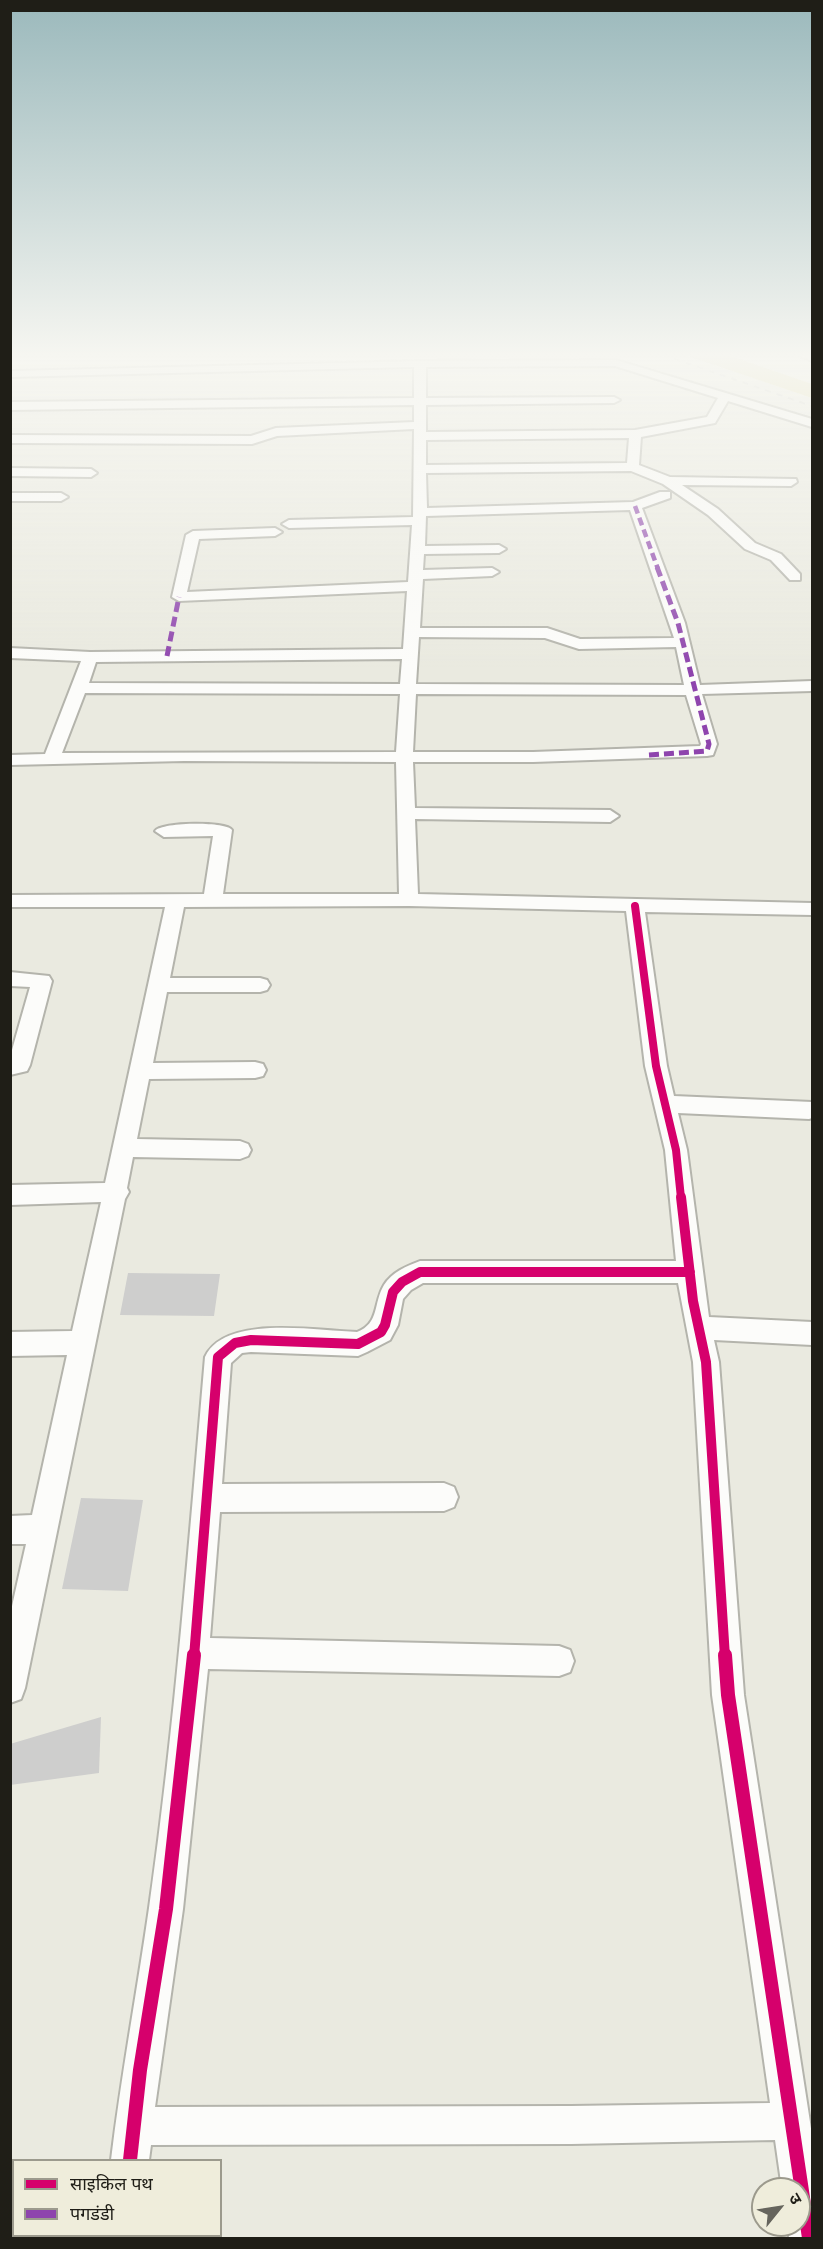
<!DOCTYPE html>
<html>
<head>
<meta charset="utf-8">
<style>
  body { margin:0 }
  #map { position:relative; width:823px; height:2249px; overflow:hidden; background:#eaeae0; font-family:"DM Sans","Noto Sans Devanagari",sans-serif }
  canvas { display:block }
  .frame { position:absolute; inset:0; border:12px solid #1f1e17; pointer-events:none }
  .legend { position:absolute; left:12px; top:2159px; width:210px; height:78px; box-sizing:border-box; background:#efeddb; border:2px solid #9c9a8d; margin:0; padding:8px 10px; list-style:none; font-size:18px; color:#1f1e17 }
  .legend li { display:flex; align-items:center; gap:12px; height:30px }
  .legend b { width:30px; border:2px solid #9c9a8d }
  .north { position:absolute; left:751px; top:2177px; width:60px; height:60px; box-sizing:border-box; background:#efeddb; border:2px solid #9c9a8d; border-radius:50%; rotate:60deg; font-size:16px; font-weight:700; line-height:24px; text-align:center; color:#1f1e17 }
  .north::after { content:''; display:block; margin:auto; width:21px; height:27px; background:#66655d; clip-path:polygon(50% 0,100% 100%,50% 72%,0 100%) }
</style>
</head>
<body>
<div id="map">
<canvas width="823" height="2249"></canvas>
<div class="frame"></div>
<ul class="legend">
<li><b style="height:8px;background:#d6006c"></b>साइकिल पथ</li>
<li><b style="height:8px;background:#8e44ad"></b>पगडंडी</li>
</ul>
<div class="north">उ</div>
</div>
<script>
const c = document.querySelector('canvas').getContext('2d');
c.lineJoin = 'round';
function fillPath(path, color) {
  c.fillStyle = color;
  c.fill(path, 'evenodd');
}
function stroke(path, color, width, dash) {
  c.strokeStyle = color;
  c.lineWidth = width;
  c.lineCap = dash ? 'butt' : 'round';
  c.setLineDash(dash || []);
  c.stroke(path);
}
fillPath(new Path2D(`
  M685,355H728L812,384V398Z`), '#e3dca6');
fillPath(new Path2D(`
  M128,1273L220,1274L214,1316L120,1315Z
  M81,1498L143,1500L128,1591L62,1589Z
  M101,1717L99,1773L10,1785V1744Z`), '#cececd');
const minor = new Path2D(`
  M798,355H812V361Z
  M616,360L812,419V427L728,401L715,423L641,437L639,465L670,477L796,479L797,482L791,486L682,485L718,509L755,543L781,554L800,574V580H790L771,560L745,549L708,515L663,484L631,471L426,473L427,508L633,502L660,492H670V498L642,508L685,623L700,685L812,681V691L702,694L717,744L713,755L707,756L533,762H413L415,808L610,810L619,816L610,822L415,819L418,894L812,903V915L645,912L667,1066L674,1096L812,1102V1118L809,1119L678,1113L687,1150L709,1317L812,1322V1345L714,1340L719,1362L744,1695L812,2135V2238H789L788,2225H799V2189H782L775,2140L571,2144L151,2145L149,2160H111C121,2076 137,1992 149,1908C175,1725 189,1541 205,1357C225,1314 317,1331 357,1332C380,1323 373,1303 384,1285C392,1272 407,1266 420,1261H676L665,1150L645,1066L626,911L409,906L184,907L170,978H260L267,980L270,985L267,990L260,992H167L153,1063L255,1062L263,1064L266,1070L263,1076L255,1078L149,1079L137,1139L240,1141L248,1144L251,1150L248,1156L240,1159L133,1157L127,1188L129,1192L125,1199L25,1688L21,1699L10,1703V1615L26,1544H10V1516L32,1515L67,1355L10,1356V1332L72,1331L101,1202L10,1205V1185L105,1183L165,907H10V895L204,894L213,836L164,837L155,831C161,822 226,821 232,830L223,894H399L396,762L184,761L10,765V755L45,754L81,661L10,658V648L90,652L403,649L407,591L179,601L172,597L186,535L193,531L275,528L282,532L275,536L199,539L187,592L408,582L412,525L289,528L282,524L289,520L413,517L414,429L277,436L252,444L10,443V435L251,436L276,428L414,422V405L10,410V402L414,398V367L10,377V371L420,361ZM615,366L718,398L707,417L635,430L426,432V405L614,403L620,400L614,397L426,398V367ZM629,438L627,463L426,465V440ZM630,510L674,638L580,639L547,628H420L423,579L492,576L499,572L492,568L423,570L424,554L499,553L506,549L499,545L425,546L426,516ZM419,637L545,638L579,649L676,647L684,685L416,684ZM402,659L400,684L89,683L96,662ZM85,693L400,694L396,752L62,753ZM416,694L686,695L701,744L700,746L533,752H413ZM423,1283H678L693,1362L712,1695L770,2103L571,2106L155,2107L183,1909L208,1669L559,1676L570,1672L574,1661L570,1650L559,1646L210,1638L220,1512L444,1511L454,1507L458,1497L454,1487L444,1483L222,1484L231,1363L242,1353L251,1352L358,1356L367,1352L390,1340L398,1325L403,1299L411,1290Z
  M10,468L91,469L97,473L91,477L10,476Z
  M10,493H61L68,497L61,501H10Z
  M10,972L49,976L52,981L30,1065L27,1071L10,1075V1057L30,987L10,986Z
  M102,2236H141L142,2238H103Z`);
stroke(minor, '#b4b4ac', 4);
fillPath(minor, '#fcfcfa');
stroke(new Path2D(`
  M663,355L812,406`), '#d0d0cd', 2, [6, 6]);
stroke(new Path2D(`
  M635,506L658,569`), '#8e44ad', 4.5, [8, 4.5]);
stroke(new Path2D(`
  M167,656L179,597
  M649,755L707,751L709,744L678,623L657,567`), '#8e44ad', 5, [10, 5]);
stroke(new Path2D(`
  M635,906L656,1066L676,1150L681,1198`), '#d6006c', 8);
stroke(new Path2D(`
  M681,1197L693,1301L706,1362L725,1657
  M194,1657L218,1357L235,1343L251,1340L358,1344L381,1332L385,1325L393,1292L402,1282L420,1272H690`), '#d6006c', 10);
stroke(new Path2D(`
  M725,1655L728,1695L809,2238
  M130,2160L140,2070L166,1909L194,1655`), '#d6006c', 14);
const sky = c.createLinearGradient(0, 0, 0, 670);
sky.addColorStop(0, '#9bb9bc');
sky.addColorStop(0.53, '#f6f6f1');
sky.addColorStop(1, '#f6f6f100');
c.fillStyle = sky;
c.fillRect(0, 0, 823, 670);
</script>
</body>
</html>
